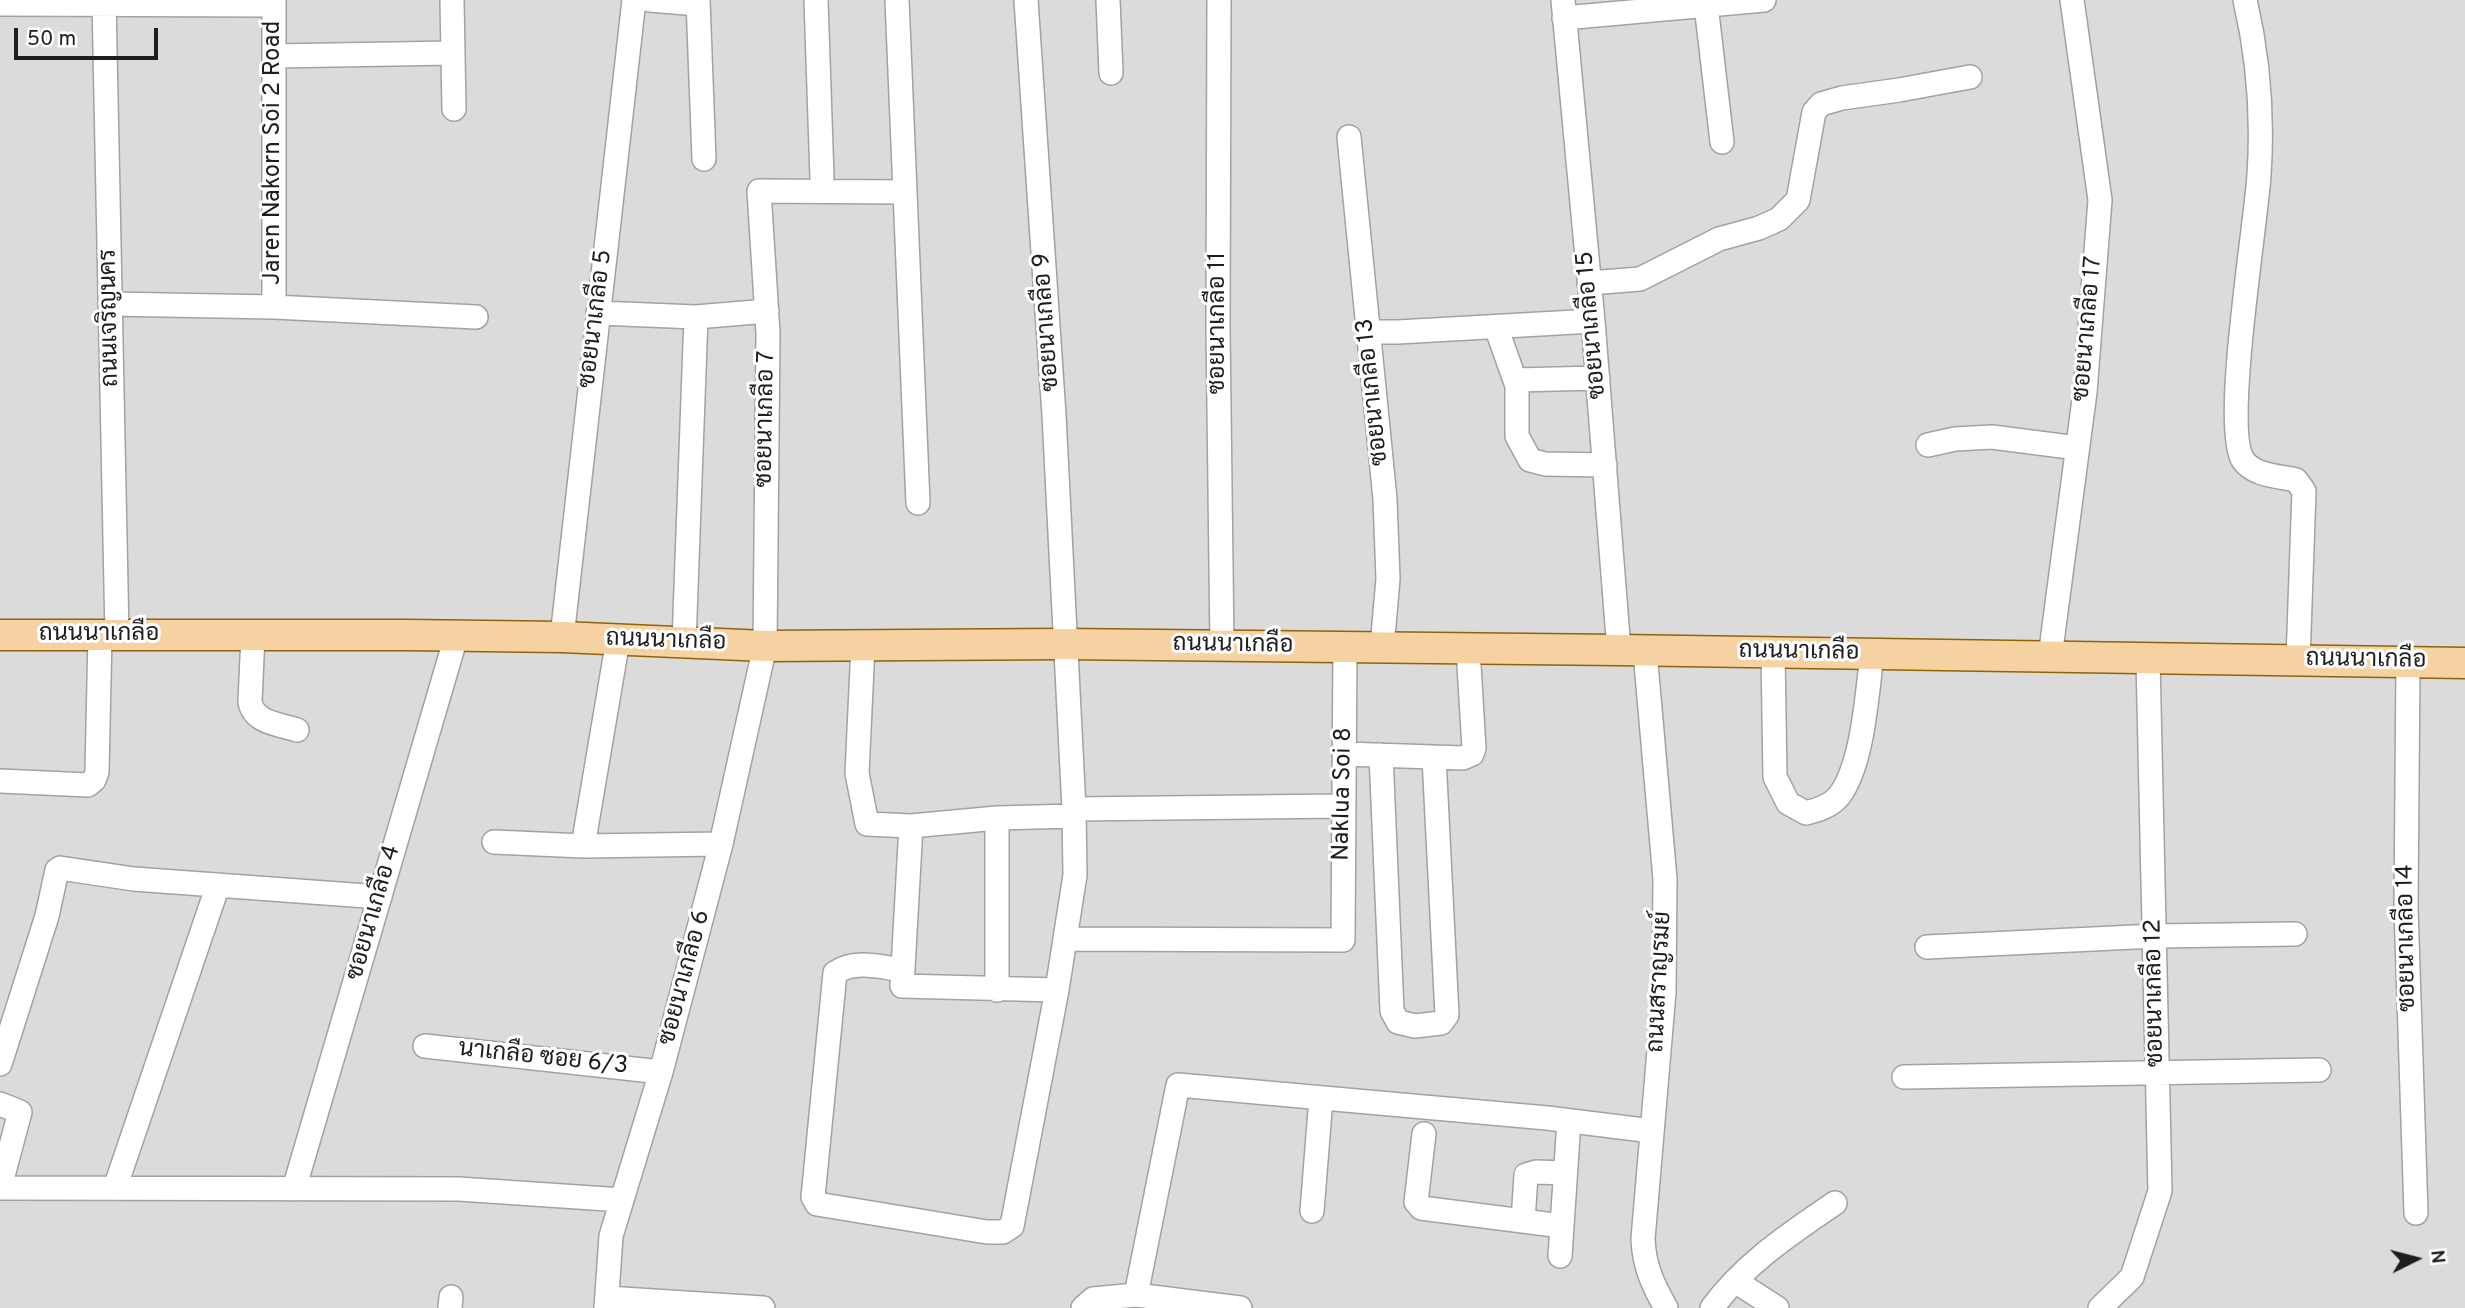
<!DOCTYPE html>
<html>
<head>
<meta charset="utf-8">
<style>
  body { margin:0 }
  #map { position:relative; width:2465px; height:1308px; overflow:hidden; background:#eeebe5; font-family:Overpass,sans-serif }
  canvas { display:block }
  .north { position:absolute; left:2381px; top:1224px; width:70px; height:70px; -webkit-text-stroke:5px #fff; paint-order:stroke; rotate:84deg; font-size:19px; font-weight:700; line-height:28px; text-align:center; color:#1e1e1e }
  .north::after { content:''; display:block; margin:auto; width:24px; height:32px; background:#1e1e1e; clip-path:polygon(50% 0,100% 100%,50% 72%,0 100%) }
  .scale { position:absolute; left:14px; top:28px; width:144px; height:32px; box-sizing:border-box; border:4px solid #1e1e1e; border-top:0; padding-left:9px; font-size:21px; line-height:24px; white-space:nowrap; color:#1e1e1e; -webkit-text-stroke:5px #fff; paint-order:stroke }
</style>
</head>
<body>
<div id="map">
<canvas width="2465" height="1308"></canvas>
<div class="north">N</div>
<div class="scale">50 m</div>
</div>
<script>
const c = document.querySelector('canvas').getContext('2d');
c.lineJoin = 'round';
function fillPath(path, color) {
  c.fillStyle = color;
  c.fill(path, 'evenodd');
}
function stroke(path, color, width, dash) {
  c.strokeStyle = color;
  c.lineWidth = width;
  c.lineCap = dash ? 'butt' : 'round';
  c.setLineDash(dash || []);
  c.stroke(path);
}
function drawText(font, color, halo, rows, align = 'center') {
  c.font = font + ' Overpass,Sarabun,sans-serif';
  c.lineWidth = 6;
  c.setLineDash([]);
  c.textBaseline = 'middle';
  c.strokeStyle = halo;
  c.fillStyle = color;
  for (const [text, x, y, turn = 0] of rows) {
    c.save();
    c.translate(x, y);
    c.rotate((+turn || 0) * Math.PI / 180);
    c.textAlign = isNaN(turn) ? turn : align;
    if (halo) c.strokeText(text, 0, 0);
    c.fillText(text, 0, 0);
    c.restore();
  }
}
fillPath(new Path2D(`
  M0,0H2465V1308H0Z`), '#dcdbdb');
const minor = new Path2D(`
  M104,0L117,635
  M452,0L454,109
  M650,0L698,4
  M698,0L704,159
  M816,0L822,178
  M897,0L918,503
  M1108,0L1111,73
  M1219,0L1218,328L1222,646
  M1563,0L1593,321L1619,650
  M2245,0C2258,56 2263,117 2259,175C2256,225 2222,428 2243,460C2254,476 2279,476 2296,480L2304,491L2298,660
  M0,4L274,5
  M1706,5L1722,142
  M1564,18L1764,0
  M274,56L453,53
  M1349,137L1385,499L1388,579L1382,647
  M1589,283L1640,279L1719,239L1759,228L1779,219L1798,200L1814,112L1821,104L1842,98L1899,90L1970,77
  M110,304L274,307L476,317
  M274,307V0
  M598,313L696,317L767,311
  M1496,327L1517,386V436L1530,460L1545,464L1605,465
  M1368,332H1398L1593,321
  M1515,380L1598,378
  M1928,445L1955,439L1992,437L2077,448
  M253,635L250,702C254,723 279,724 297,730
  M562,637L634,0
  M684,642L696,317
  M863,646L857,773L867,824L911,826L997,818L1074,816
  M1645,652L1665,879L1664,992L1643,1239C1644,1266 1653,1285 1666,1308
  M1773,653L1775,777L1788,803L1806,813C1818,810 1831,806 1839,796C1863,765 1867,694 1872,654
  M2050,657L2085,392L2100,200L2072,0
  M2408,663L2406,908L2416,1213
  M1344,754L1463,758L1472,754L1474,748L1468,649
  M1381,755L1392,1011L1398,1022L1415,1026L1441,1023L1447,1015L1434,757
  M0,781L88,785L94,780L97,772L100,635
  M1074,809L1343,806
  M911,826L902,986L1057,990
  M494,842L583,846L721,844
  M583,846L618,640
  M1065,939L1343,940L1345,648
  M1927,947L2155,936L2295,934
  M903,970C880,967 855,959 835,973L813,1197L817,1204L987,1232H1003L1012,1226L1057,990L1075,875L1074,809L1054,415L1026,0
  M997,990V818
  M425,1046L661,1072
  M0,1064L47,916L57,870L60,868L134,879L380,897
  M1904,1077L2319,1070
  M0,1104L20,1112L0,1187
  M1424,1134L1416,1202L1421,1208L1562,1226
  M0,1188L459,1189L622,1200
  M115,1188L218,885
  M294,1189L456,637
  M1312,1211L1321,1098
  M1523,1221L1526,1175L1536,1172L1565,1173
  M1560,1256L1569,1121
  M1735,1281L1777,1308
  M1136,1295L1178,1085L1547,1118L1652,1131
  M607,1298L763,1308
  M450,1308L451,1297
  M606,1308L611,1236L661,1072L721,844L765,646L768,333L759,191L905,192
  M1083,1308L1093,1299L1136,1295L1240,1308
  M1712,1308C1745,1263 1790,1234 1835,1203
  M2100,1308L2132,1277L2160,1191L2148,660`);
const major = new Path2D(`
  M0,635H406L562,637L765,646L1064,644L1619,650L2465,663`);
stroke(minor, '#a2a2a2', 26);
stroke(major, '#8f6309', 33);
stroke(minor, '#fff', 23);
stroke(major, '#f6d2a2', 30);
drawText('24px', '#1e1e1e', '#fff', [
  ["Jaren Nakorn Soi 2 Road",274,153,-90],
  ["ถนนเจริญนคร",111,318,-91],
  ["ซอยนาเกลือ 5",597,319,-83],
  ["ซอยนาเกลือ 9",1048,322,-94],
  ["ซอยนาเกลือ 11",1219,323,-90],
  ["ซอยนาเกลือ 15",1593,325,-95],
  ["ซอยนาเกลือ 17",2089,329,-85],
  ["ซอยนาเกลือ 13",1374,392,-96],
  ["ซอยนาเกลือ 7",767,419,-89],
  ["ถนนนาเกลือ",99,635],
  ["ถนนนาเกลือ",666,642,2],
  ["ถนนนาเกลือ",1233,646,1],
  ["ถนนนาเกลือ",1799,653,1],
  ["ถนนนาเกลือ",2366,661,1],
  ["Naklua Soi 8",1344,794,-89],
  ["ซอยนาเกลือ 4",375,913,-74],
  ["ซอยนาเกลือ 14",2408,938,-91],
  ["ซอยนาเกลือ 6",686,978,-75],
  ["ถนนสราญรมย์",1661,982,-87],
  ["ซอยนาเกลือ 12",2156,993,-91],
  ["นาเกลือ ซอย 6/3",543,1059,6]
]);
</script>
</body>
</html>
